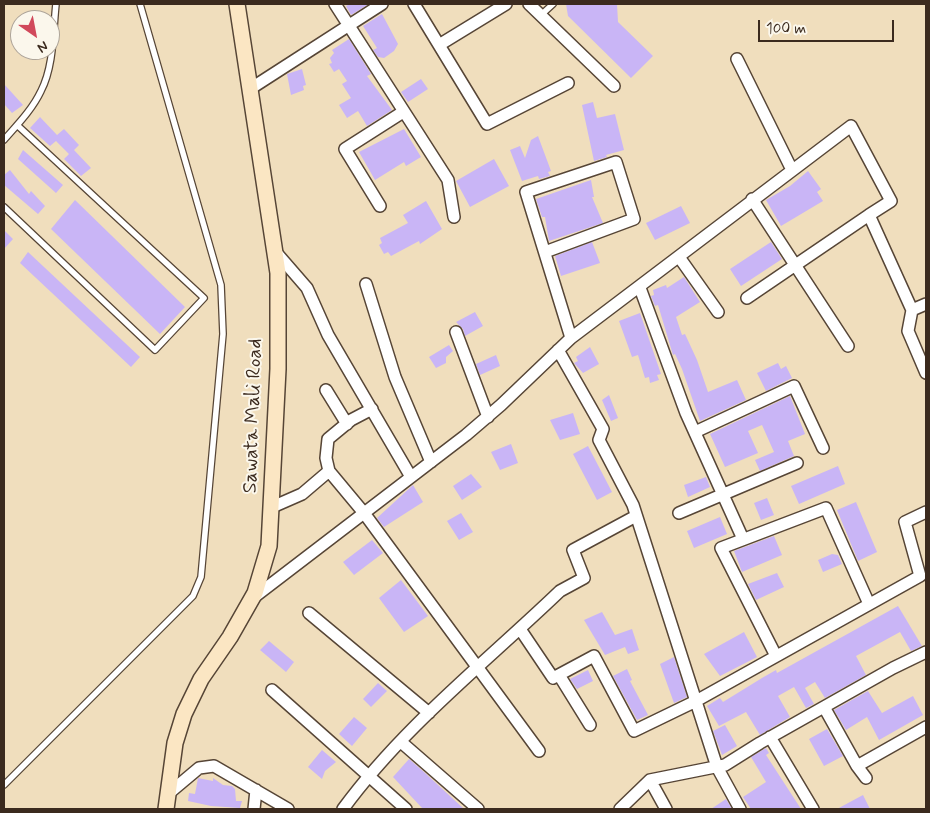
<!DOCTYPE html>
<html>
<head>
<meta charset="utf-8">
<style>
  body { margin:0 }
  #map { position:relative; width:930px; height:813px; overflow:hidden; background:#f0debd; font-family:Mynerve,sans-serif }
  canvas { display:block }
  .frame { position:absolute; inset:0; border:5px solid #3b2a1e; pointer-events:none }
  .north { position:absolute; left:10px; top:10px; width:50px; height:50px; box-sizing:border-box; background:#fbf7ec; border:1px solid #aea59a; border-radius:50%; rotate:147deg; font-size:14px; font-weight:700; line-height:20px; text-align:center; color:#3b2a1e }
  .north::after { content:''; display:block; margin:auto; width:18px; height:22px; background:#d1495b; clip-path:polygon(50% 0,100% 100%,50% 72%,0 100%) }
  .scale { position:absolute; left:758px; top:20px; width:136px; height:22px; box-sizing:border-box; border:2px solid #3b2a1e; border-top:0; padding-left:6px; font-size:15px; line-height:18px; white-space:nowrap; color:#3b2a1e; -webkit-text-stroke:4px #fbf7ec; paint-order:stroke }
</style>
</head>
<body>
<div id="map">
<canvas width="930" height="813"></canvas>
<div class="frame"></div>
<div class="north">N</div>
<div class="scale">100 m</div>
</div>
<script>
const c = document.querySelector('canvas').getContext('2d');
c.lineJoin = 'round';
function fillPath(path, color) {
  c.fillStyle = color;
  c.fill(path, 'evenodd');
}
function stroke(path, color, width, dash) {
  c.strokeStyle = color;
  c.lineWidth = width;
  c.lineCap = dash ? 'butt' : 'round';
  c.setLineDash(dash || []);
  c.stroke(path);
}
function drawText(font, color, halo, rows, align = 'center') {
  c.font = font + ' Mynerve,sans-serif';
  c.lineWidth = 4;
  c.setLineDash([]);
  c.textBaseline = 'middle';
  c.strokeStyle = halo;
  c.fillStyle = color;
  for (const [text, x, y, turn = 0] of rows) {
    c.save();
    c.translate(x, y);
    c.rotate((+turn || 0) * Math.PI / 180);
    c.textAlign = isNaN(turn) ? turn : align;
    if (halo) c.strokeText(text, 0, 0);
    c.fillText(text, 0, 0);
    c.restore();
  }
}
fillPath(new Path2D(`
  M350,4H369L351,15L346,6Z
  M566,4H617L618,22L653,56L631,78L568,16Z
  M382,14L398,44L394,51L384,58L378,57L373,50L377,48L363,26Z
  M349,39L371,74L367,76L392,110L367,126L358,111L347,118L339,105L351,98L342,84L347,81L339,69L334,72L329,64L332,63L330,58L334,53L332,50Z
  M302,69L306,85L303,86L304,90L291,95L287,74Z
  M421,79L428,89L408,102L401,92Z
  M4,84L23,105L12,113L4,104Z
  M593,102L597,118L615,114L624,150L606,155L607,157L594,161L582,105Z
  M40,117L57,135L64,129L79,145L74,150L91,168L81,176L64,159L69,154L56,141L50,146L30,128Z
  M404,129L421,157L406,166L404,162L375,180L359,152Z
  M538,136L551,171L548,172L550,176L539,179L538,176L522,181L510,150L520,146L525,158L531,140Z
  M23,150L63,185L56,193L18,159Z
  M494,159L509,186L470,207L456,181Z
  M10,170L29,194L31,191L45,206L38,214L4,185V175Z
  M808,171L821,189L817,192L823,201L781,226L766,200L790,186Z
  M591,180L594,197H592L603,223L549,241L545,217H542L536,199Z
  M75,200L185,307L160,334L51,229Z
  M426,201L442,229L420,244L419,241L391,256L388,252L384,254L379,245L382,243L380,238L408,223L403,215Z
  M681,206L690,223L655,240L646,223Z
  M4,230L13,239L4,249Z
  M592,242L600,263L561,276L555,256Z
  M771,242L782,259L741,286L730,269Z
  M28,252L140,357L131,367L20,263Z
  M684,277L700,302L676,317L682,335L685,334L697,360L708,392L737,380L746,400L700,421L682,369L675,354L673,355L658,305L655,306L651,296L654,295L653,290L666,285L667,288Z
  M475,312L483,326L465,336L463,329L456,322Z
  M640,313L661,374L657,375L659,380L650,383L649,377L645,378L638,355L632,357L619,321Z
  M449,345L453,351L446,357V363L436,368L429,357Z
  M590,347L599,364L583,373L574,363L578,361L576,357Z
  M496,355L500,366L480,375L476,364Z
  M778,363L781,369L786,366L792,378L766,391L757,373Z
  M609,395L618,418L611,421L602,400Z
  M790,396L805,434L788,441L794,456L760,471L755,460L774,452L762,425L748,431L758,453L725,467L710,434Z
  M573,413L580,434L560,440L550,420Z
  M511,444L518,463L500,470L491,452Z
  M588,446L612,492L597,500L573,454Z
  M838,466L845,484L799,504L791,486Z
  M471,474L482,487L462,500L453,486Z
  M706,477L710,487L688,497L684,485Z
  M413,485L423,502L384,527L377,518Z
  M767,498L774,515L761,520L754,503Z
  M856,502L877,552L858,561L837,510Z
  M461,513L473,532L459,540L447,521Z
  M720,517L727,534L694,548L687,531Z
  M774,536L782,555L742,572L734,551Z
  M372,540L383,553L354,575L343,562Z
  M832,554L838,555L842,564L823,572L818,560Z
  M777,573L784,587L756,600L748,584Z
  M401,580L428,616L404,632L379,598Z
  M898,606L922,646L911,651L900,632L856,656L866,675L825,698L815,682L805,688L814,704L806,708L794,687L778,696L790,717L760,735L746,712L719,726L707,706L720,698L723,702L762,678L776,670L777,673Z
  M602,612L615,635L632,629L639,650L628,654L625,647L605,655L584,620Z
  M744,632L757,657L720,676L704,654Z
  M269,641L294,662L286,672L260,650Z
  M674,657L687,697L674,703L660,664Z
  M627,669L632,680L630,681L648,715L637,720L613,676Z
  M588,670L593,681L577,689L570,679Z
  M378,683L387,691L371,707L363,699Z
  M868,691L882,713L913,696L923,715L879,740L867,717L846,730L834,710Z
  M354,717L367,728L352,746L339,734Z
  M725,725L737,746L722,755L713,731Z
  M827,729L843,756L824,766L809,739Z
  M766,748L769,753L766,755L801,809H751L743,797L766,782L751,757Z
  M322,750L336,762L325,771L322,779L308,767Z
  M409,759L424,772L464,809H423L393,777Z
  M198,778L213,781V778L223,785L232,786L235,789L236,801H242L240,808L211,806L188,801L189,793L195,794Z
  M863,795L870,809H837Z
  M726,799L732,809H711Z`), '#c9b5f6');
const lane = new Path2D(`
  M541,15L553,4
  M4,140C17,125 32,110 41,91C54,66 53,31 56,4
  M4,207L155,350L204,298L17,125
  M4,785L193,596L201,577L223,334L221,285L140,4`);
const street = new Path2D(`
  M335,4L448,180L454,217
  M414,4L487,124L568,83
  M529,4L614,86
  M439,45L506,4
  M737,59L792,170
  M250,89L382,4
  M752,199L848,346
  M380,206L345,149L403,112
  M274,250L307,288L328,335L411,477
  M545,252L634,219L616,162L526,192L571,338
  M679,257L718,312
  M366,284L395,377L431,462
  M640,288L686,413L743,539
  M747,298L869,215
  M912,310L926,304
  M456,332L488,417
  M558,350L603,429L599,440L633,505L717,767L740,809
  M326,390L347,424
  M372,409L351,420L328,439L326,458L329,471L364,513L539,751
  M695,432L794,386L823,448
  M270,508L302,494L329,471
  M679,513L797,463
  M253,598L466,435L501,405L571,338L851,126L891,201L869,215L912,310L908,331L926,373
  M309,613L429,713
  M520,629L553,678L594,656L634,731L696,701L920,576L905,522L926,512
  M776,656L721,548L826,508L869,604
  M559,675L590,725
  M272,690L406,809
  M824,707L857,766L866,778
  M770,737L813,809
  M401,742L478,809
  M857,766L926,727
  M650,780L666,809
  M168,794L199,768L214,766L288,809
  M254,809L256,790
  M343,809C403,727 486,662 560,591L584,578L573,550L636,516
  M620,809L650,780L725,765L760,743L893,668L926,652`);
const secondary = new Path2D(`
  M166,809L175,743L184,714L201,679L230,637L255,593L269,546L278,369V273L237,4`);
stroke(lane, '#564536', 8);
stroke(street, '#564536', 14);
stroke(secondary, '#564536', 18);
stroke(lane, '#fff', 5.5);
stroke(street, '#fff', 11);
stroke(secondary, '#fbe6c3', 15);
drawText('20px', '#3b2a1e', '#fbf7ec', [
  ["Sawata Mali Road",254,416,-88]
]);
</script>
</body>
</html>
